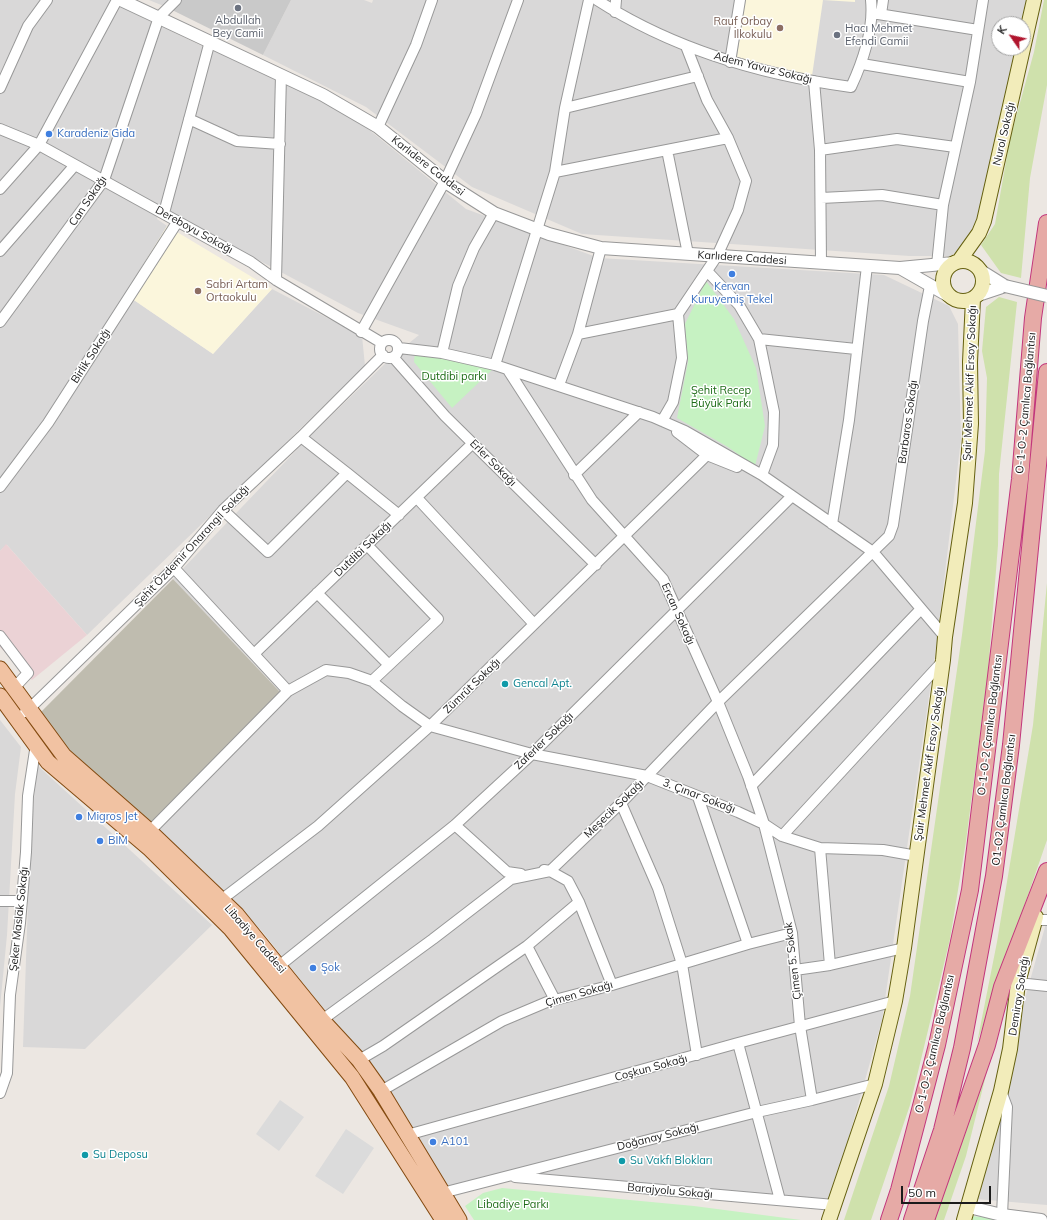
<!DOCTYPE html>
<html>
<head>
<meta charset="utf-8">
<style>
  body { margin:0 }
  #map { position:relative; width:1047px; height:1220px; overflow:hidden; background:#ece7e2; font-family:Mulish,sans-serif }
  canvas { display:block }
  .north { position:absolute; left:991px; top:16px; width:40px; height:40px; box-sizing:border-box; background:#fff; border:1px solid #a4a4a4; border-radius:50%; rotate:304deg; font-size:11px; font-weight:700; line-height:16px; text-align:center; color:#1b1b1b }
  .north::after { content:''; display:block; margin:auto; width:14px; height:18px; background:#b1152e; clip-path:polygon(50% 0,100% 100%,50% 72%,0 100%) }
  .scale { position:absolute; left:901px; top:1186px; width:90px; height:18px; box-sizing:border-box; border:2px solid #1b1b1b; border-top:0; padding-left:5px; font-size:12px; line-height:14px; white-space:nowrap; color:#1b1b1b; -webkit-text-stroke:3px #fff; paint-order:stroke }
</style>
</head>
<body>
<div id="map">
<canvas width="1047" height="1220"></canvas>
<div class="north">K</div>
<div class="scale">50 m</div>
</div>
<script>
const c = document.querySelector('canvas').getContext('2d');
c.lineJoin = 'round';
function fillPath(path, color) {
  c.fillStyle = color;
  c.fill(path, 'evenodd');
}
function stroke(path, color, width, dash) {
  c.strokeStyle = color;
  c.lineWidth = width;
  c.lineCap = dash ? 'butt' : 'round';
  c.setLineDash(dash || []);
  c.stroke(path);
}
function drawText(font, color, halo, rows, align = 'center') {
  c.font = font + ' Mulish,sans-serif';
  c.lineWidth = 3;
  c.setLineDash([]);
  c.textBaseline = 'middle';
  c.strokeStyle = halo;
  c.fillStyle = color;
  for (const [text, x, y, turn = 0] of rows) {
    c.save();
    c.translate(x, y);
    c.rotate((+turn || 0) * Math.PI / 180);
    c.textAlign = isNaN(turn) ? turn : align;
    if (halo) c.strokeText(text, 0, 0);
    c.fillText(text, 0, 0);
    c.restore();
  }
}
fillPath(new Path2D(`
  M0,0H111L115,4L204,47L157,219L167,226L125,294L213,354L272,289L362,336L365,366L87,635L7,545L0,551Z
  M149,0H174L166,7Z
  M291,0H364L372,3L373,0H1029L1023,24H999V48H1020L975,237L951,256H910L582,234L472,187L366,107L263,55Z
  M211,46L356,119L466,209L599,258L884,275L949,306L958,324L961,439L936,648L882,1020L830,1204L511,1173L446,1188L368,1065L261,930L152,825L280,692L173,579L309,437L393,356L419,335L358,313L166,211Z
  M0,720L21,747L15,794L7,935L0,1007Z
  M37,765L212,925L85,1049L23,1047L30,842Z
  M1047,920V1205L976,1199L991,1156L1024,1002Z`), '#d9d8d8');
fillPath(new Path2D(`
  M6,544L87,635L32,680L0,647V551Z`), '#ebd2d5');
fillPath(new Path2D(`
  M745,0H855V2L823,0L812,76L737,57Z
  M167,226L272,289L213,354L125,294Z`), '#fbf6dc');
fillPath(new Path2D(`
  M174,0H291L263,55L166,7Z`), '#c9c9c9');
fillPath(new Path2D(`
  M173,579L280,692L152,825L70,750L39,714Z`), '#bfbcaf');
fillPath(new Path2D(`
  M1044,0H1047V85L1030,178L1021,278L1001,273L981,245L995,224L1010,139L1034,52Z
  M999,297L1017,302L999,474L998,545L988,672L966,841L950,939L910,1105L871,1220H844L889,1086L910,996L962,635L985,451L987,378L982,351L986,307Z
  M1047,583V840L977,1043L997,942L1033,725Z
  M1009,982L966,1156L944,1220H932Z`), '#cfe1ac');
fillPath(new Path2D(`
  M706,281L734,319L756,368L765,426L755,466L728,447L677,418L688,362L685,324Z
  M415,351L493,369L452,408L414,362Z
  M502,1188L694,1206L801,1220H474L465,1206L483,1193Z
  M972,1216L1009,1220H972Z`), '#c6f2c2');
fillPath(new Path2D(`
  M280,1100L304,1117L279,1151L256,1134Z
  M346,1129L374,1148L343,1194L315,1176Z`), '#dbdbdb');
const minor = new Path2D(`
  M597,0C673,49 762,75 851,87C863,61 874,29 871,0
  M615,12L616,0
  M872,13L978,30
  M881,14L883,0
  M730,62L740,0
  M862,64L970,82
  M814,81L820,150L821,263
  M0,88L28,26L47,0
  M565,108L698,76
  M189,119L237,141L280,144
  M378,127L416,45L432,0
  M0,129L39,145L251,262L276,280L382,343
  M667,150L688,254
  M820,150L897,139L955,147
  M555,172L728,138
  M0,189L39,145L117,0
  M821,198L882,195L943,205
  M164,213L210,41
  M0,251L75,165
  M937,265L943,205L970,82L983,0
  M707,271L739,305L759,339L774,412L773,445L762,475
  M276,280L281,75
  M0,322L104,180L159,17L176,0
  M361,332L445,181L476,114L518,0
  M578,334L678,314L717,256L738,210L746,181L728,138L707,100L686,46
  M759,339L856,349
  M380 349a9 9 0 1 1 18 0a9 9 0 1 1-18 0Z
  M399,348L442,353L495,365L653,417L685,431L762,475L873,552L945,637
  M442,353L458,286L474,248L494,213
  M393,357L445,416L596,565
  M495,365L555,172L565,108L589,0
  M508,370L592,500L663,579L718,702L748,776L764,824L792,933L800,1026L812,1100
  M559,385L578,334L601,248
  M662,421L673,402L682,358L678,314
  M677,432L707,455L737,467
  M301,437L347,473
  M574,475L639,412
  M0,487L48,423L178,221
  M417,498L534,624
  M223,510L268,552L347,473L399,515
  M832,524L849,420L867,266
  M367,545L438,619L372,681
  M174,568L288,691
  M317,593L389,665
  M0,636L28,673L14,688
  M254,654L473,443
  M25,712L29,709L174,568L223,510L301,437L383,355
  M751,786L920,610
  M698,797L748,944
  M621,803L658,888L682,964L697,1055
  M455,825L507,872L521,874
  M782,836L943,661
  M149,838V832L288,691L326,670L349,673L372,681L402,706L430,726L532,754L647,776L738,812L764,824L782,836L820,848L883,850L917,856
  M820,848L830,965
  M544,870L550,871L568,881L579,902L612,985
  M221,900L318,826L430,726L707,455
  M0,901H22
  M1035,920H1047
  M527,946L555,1000
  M279,966L455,825L532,754L792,496
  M795,970L830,965L904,948
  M1018,983L1047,986
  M322,1020L433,939L511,879L550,871L621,803L718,702L889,536L893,525L923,321L930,286
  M738,1043L780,1200
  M359,1060L383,1046L527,946L579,902
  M381,1091L502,1021L547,1002L612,985L748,944L792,933
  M1001,1091L1007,1107L1002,1215
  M0,1093L7,1073L10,995L20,923L26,852L28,796L36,744
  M407,1135L738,1043L895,1001
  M515,1177L834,1205
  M442,1193L757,1112L812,1100L875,1084`);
const tertiary = new Path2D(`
  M121,0L323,95L378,127L450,185L494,213L549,234L601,248L900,268L953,263
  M900,268L949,296
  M981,271L1005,286
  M978,295L1005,286
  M969,1207L1002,1215L1041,1220`);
const secondary = new Path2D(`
  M943 281a20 20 0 1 1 40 0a20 20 0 1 1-40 0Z
  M959,261L979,233L984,221L1034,0
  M829,1220L875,1084L895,1001L904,948L943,660L945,637L965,503L971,424L970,362L973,299
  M964,1220L1001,1091L1010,1049L1018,983L1036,917`);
const primary = new Path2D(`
  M0,669L64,756L146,828L237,915L322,1020L359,1060L381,1091L459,1220
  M0,696L48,762L149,848L231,929L352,1077L443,1220`);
const trunk = new Path2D(`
  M889,1220L899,1190L937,1045L970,890L1020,479L1033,318L1047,223
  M912,1220L942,1130L962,1048L994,876L1011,745L1047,372
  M926,1220L987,1045L1002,987L1047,871`);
stroke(minor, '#989898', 12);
stroke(tertiary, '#989898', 14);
stroke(secondary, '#656010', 16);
stroke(primary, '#834a10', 17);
stroke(trunk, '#c2367c', 18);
stroke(minor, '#fff', 10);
stroke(tertiary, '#fff', 12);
stroke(secondary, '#f2ecba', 14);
stroke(primary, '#f1c2a2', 15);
stroke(trunk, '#e6aaa6', 16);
const tertiaryBridge = new Path2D(`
  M1005,286L1047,296`);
stroke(tertiaryBridge, '#989898', 14, []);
stroke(tertiaryBridge, '#fff', 12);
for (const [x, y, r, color] of [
  [238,8,4,"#6b7280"],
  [780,28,4,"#8d6e63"],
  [837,35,4,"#6b7280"],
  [49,134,4,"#3f7fe0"],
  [732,274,4,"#3f7fe0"],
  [198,291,4,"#8d6e63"],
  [505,684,4,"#0f9aa8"],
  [79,817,4,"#3f7fe0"],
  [100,841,4,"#3f7fe0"],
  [313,968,4,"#3f7fe0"],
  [433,1142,4,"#3f7fe0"],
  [85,1155,4,"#0f9aa8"],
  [622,1161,4,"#0f9aa8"]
]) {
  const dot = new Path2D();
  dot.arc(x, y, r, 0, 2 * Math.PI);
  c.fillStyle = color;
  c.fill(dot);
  stroke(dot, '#fff', 1.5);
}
drawText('11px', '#5b616d', '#fff', [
  ["Abdullah",238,21],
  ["Bey Camii",238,34],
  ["Hacı Mehmet",845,29,"left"],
  ["Efendi Camii",845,42,"left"]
]);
drawText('11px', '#785e54', '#fff', [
  ["Rauf Orbay",772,22],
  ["İlkokulu",772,35],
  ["Sabri Artam",206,285,"left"],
  ["Ortaokulu",206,298,"left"]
], 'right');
drawText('11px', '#1b1b1b', '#fff', [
  ["Adem Yavuz Sokağı",763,68,14],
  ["Nurol Sokağı",1004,134,-77],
  ["Karlıdere Caddesi",428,166,38],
  ["Can Sokağı",88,201,-56],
  ["Dereboyu Sokağı",194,230,29],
  ["Karlıdere Caddesi",742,258,4],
  ["Birlik Sokağı",91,356,-57],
  ["Şair Mehmet Akif Ersoy Sokağı",970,383,-88],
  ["O-1-O-2 Çamlıca Bağlantısı",1026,403,-85],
  ["Barbaros Sokağı",908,422,-82],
  ["Erler Sokağı",493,463,45],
  ["Şehit Özdemir Onarangil Sokağı",192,546,-47],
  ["Dutdibi Sokağı",363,549,-44],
  ["Ercan Sokağı",678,614,66],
  ["Zümrüt Sokağı",472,686,-44],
  ["O-1-O-2 Çamlıca Bağlantısı",990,725,-83],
  ["Zaferler Sokağı",544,741,-44],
  ["Şair Mehmet Akif Ersoy Sokağı",929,764,-82],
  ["3. Çınar Sokağı",699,796,21],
  ["O1-O2 Çamlıca Bağlantısı",1004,800,-83],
  ["Meşecik Sokağı",614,809,-44],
  ["Şeker Maslak Sokağı",19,919,-84],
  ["Libadiye Caddesi",255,939,49],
  ["Çimen 5. Sokak",793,961,-97],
  ["Çimen Sokağı",579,994,-16],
  ["Demiray Sokağı",1019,996,-81],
  ["O-1-O-2 Çamlıca Bağlantısı",935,1044,-77],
  ["Coşkun Sokağı",651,1068,-15],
  ["Doğanay Sokağı",658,1137,-14],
  ["Barajyolu Sokağı",670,1191,5]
]);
drawText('11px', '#366cbe', '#fff', [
  ["Karadeniz Gida",57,134],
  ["Kervan",732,287,"center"],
  ["Kuruyemiş Tekel",732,300,"center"],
  ["Migros Jet",87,817],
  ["BİM",108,841],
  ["Şok",321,968],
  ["A101",441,1142]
], 'left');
drawText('11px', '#1d6c16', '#fff', [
  ["Dutdibi parkı",454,377],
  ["Şehit Recep",721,391],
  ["Büyük Parkı",721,404],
  ["Libadiye Parkı",513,1205]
]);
drawText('11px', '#0d838f', '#fff', [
  ["Gencal Apt.",513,684],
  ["Su Deposu",93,1155],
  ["Su Vakfı Blokları",630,1161]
], 'left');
</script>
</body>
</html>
